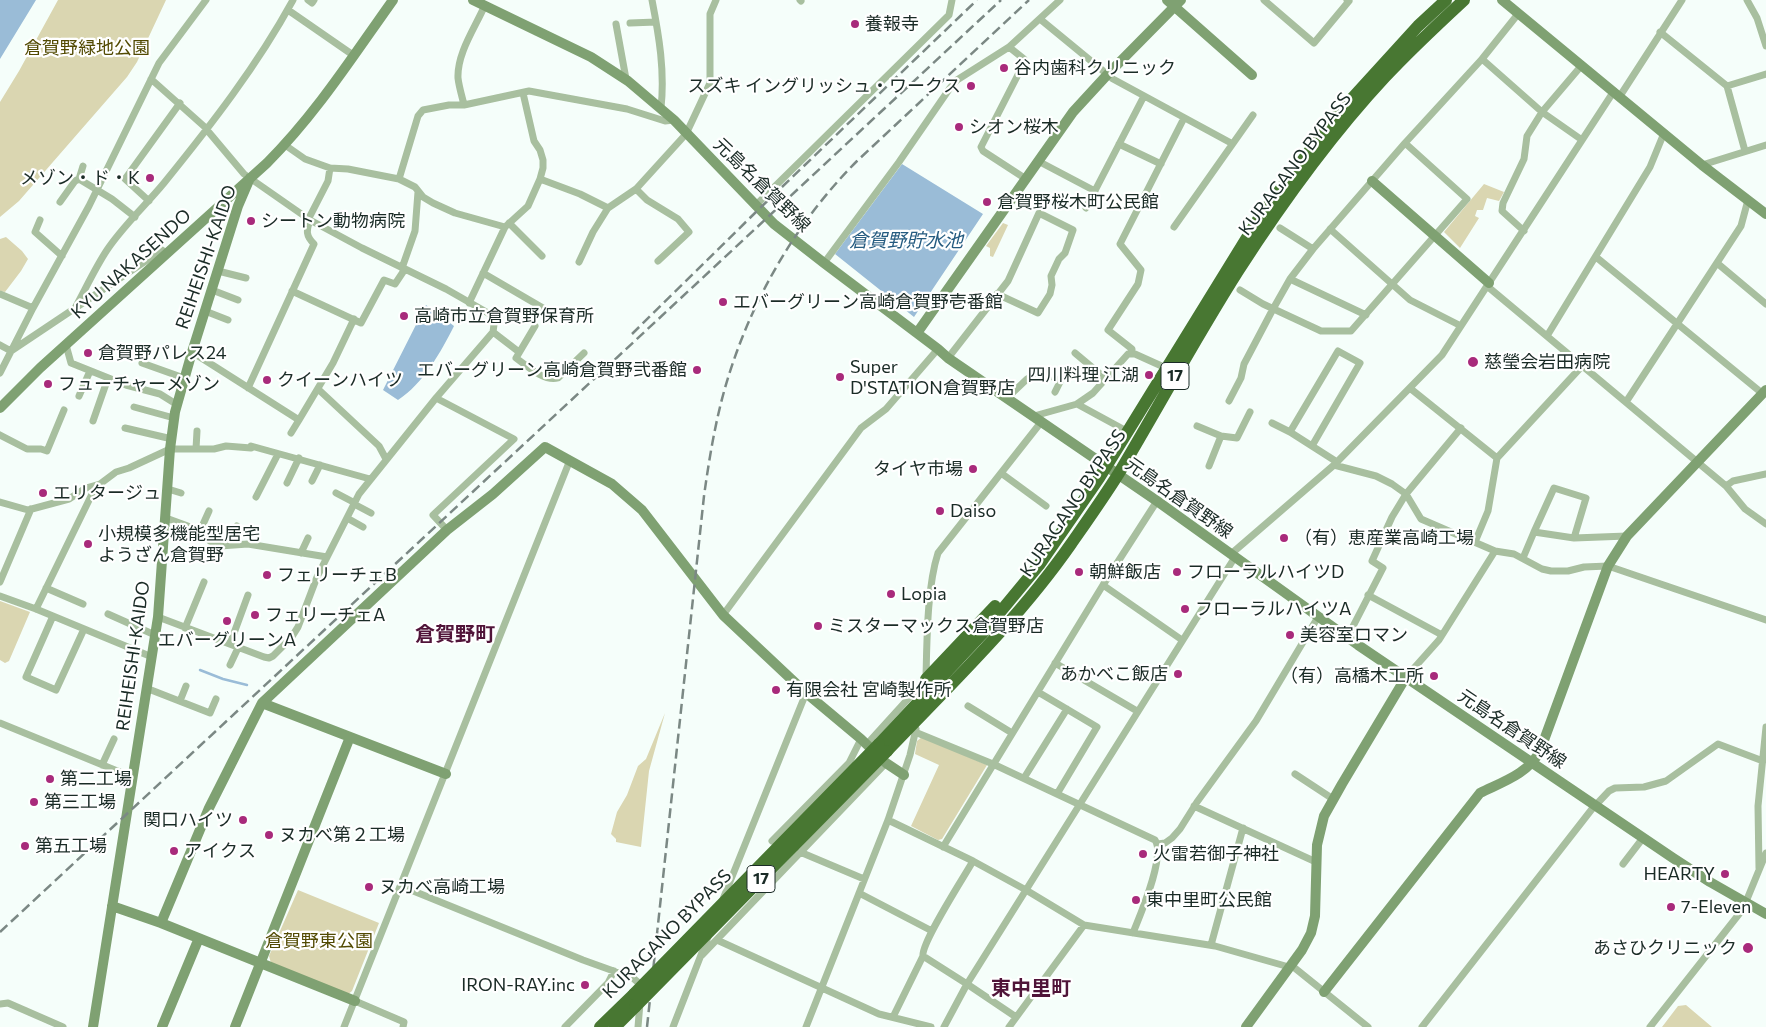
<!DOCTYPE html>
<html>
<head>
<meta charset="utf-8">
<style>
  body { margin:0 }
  canvas { display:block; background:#f5fefa }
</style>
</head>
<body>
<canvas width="1766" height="1027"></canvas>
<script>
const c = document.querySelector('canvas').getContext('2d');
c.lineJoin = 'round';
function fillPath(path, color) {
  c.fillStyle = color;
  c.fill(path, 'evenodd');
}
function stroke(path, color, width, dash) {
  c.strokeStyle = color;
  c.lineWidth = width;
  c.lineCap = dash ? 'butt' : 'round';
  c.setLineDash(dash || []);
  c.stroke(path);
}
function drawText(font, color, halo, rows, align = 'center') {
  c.font = font + ' Commissioner,"Noto Sans JP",sans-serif';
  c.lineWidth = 4.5;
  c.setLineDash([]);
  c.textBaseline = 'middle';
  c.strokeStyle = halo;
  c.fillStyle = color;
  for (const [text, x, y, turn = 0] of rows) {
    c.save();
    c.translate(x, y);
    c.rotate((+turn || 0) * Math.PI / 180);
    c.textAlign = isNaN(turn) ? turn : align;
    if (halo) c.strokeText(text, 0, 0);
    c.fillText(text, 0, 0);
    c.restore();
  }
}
fillPath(new Path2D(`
  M58,0H166L137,62L127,77L19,201L0,217V102L19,71Z
  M1484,184L1504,192L1499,201L1487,198L1483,210H1477L1475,216L1479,218L1460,248L1444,232Z
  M1003,223L1008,225L993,257L990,256V248L986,246Z
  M6,237L22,251L28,259L21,271L5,292L0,291V239Z
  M0,601L30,612L9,661L5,663L0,660Z
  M665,713L649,771L641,847L616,842V839L611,834L617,812L627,795L638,766L646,759Z
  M922,737L987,765L942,839L938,840L911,826L939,765L915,754L917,741Z
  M298,890L379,923L352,991L347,995L271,963L269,956Z
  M1686,1005L1712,1027H1662L1678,1006Z`), '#dad6b1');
fillPath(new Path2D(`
  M0,0H36L0,59Z
  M902,164L983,214L914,317L835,254Z
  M426,305L454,326C441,352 423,384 398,400L383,390Z`), '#9abcd7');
stroke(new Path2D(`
  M200,670L223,679L247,685`), '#9abcd7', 2.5);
stroke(new Path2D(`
  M308,0L312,3L314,0
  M652,0C659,36 665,71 661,108
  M800,0L801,1
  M1264,0L1314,43L1349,1L1347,0
  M1747,0L1757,18L1766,46
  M288,10L353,55
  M1040,19L1113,79L1231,143
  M630,23L656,22
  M616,24L626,79
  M1660,32L1727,86L1745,151
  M1009,47L1024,59V63L981,147L983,151L1026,179
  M1482,59L1542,112L1582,140
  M151,79L207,129
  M1727,86L1766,74
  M523,93L534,141L540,150L543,160V168L540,179
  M1620,96L1682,0
  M464,105C462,96 459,87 458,78C457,53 475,28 485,5
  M1119,144L1161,164
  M285,145L305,159L330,168L348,169L399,179L415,187L423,197L433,203L455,213L505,227
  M1038,161L1095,191
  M1702,165L1766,145
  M83,166L79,179L112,199L135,217
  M399,179L418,116L423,110L449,105H464L529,91L627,109L665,121L674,120
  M636,189L647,200L678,219L689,232L658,261
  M149,201L125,179L180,103
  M60,202L75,181L79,179
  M755,206L949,15L952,0
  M1086,208L1144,96
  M309,218L328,181L330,168
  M40,220L35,232L62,256
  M509,223L542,256
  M1174,227L1253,115
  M1280,228L1313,249
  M1330,229L1410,300L1461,326
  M1524,231L1502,211L1503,203L1524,159L1527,136L1542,112L1582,65
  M1596,257L1763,394
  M579,262L593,232L608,208
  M824,263L899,162L950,88L957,80L1009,47L1060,0
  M1717,263L1766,304
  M402,268L415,231L418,192
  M218,271L246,278
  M483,273L543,308
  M1290,279L1366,315
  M1487,286L1726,486L1745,509L1766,524
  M212,290L238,300
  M1240,290L1263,304L1321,331H1351L1467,199L1405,143
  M292,291L361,323L384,280L395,284L405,269
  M0,294L33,308
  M469,303L505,227L528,206L540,179L580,194L608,208L636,189L686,134L710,83V14L716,0
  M74,310C85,290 95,268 107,250C123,226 145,206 164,183C211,125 257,66 293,0
  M205,311L228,320
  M535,326L516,358C527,366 544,382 558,378L584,353
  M493,332L519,352
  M1547,336L1650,167L1664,133
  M0,345L11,351
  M66,345L71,363L126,385L160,394L176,404
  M11,351L162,250L166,254
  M192,352L299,420L333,363L354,319
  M1075,353L1106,379
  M1132,353V349L1108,330L1138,284L1141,270L1120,244L1184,118
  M948,358L1008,281L1039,213L1073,230L1065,253L1059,259L1051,276L1052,285L1050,294L1038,313L997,294
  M142,363L184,378
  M0,373L33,308L89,206L159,63L206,0
  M248,388L314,244C306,236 306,231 310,220
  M318,389L379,446L386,459
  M1411,389L1497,458
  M79,396L90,371
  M436,398L514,439L433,515L447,530
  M1007,398L1027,379L1043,370L1060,382L1055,392
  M1229,401L1241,378L1244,364L1273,309L1290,279L1313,249L1405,143L1482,59L1518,14
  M1626,402L1741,226L1748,200
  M1077,404L1123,429
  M134,407L174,418
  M1034,416L1077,404L1093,393L1128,354H1135L1166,368
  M93,421L108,378
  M1272,423L1290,432L1337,462
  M1197,426L1221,436L1237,438L1250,412
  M125,428L172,439
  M1290,432L1338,351L1360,363L1312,446
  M291,433L299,420
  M0,435L27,449H41L47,451L64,410
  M196,449L197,431
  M1334,465L1376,476L1392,484L1406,494L1421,519L1495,551
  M1209,466L1221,436
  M1001,473L1046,506
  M312,481L320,465
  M287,483L299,458
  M1726,486L1733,481L1766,474
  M168,489L181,493
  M336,493L355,503
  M256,497L278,454
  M0,502L28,510L69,499L86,488L100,484L116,472L129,468L170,449H214L226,446L251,448V446L370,479
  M354,504L371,513
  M166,518L204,532L210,541L220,546L248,544L327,557
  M347,518L363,527
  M200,531L209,511
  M1534,532L1554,488L1586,498L1574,538
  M1475,542L1488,511L1497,458L1583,365
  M229,545L237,526
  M301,553L308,538
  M1231,554L1334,465L1442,355L1614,91
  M1523,558L1534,532L1574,538L1627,536
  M0,582L31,509
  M1103,585L1182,640
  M46,588L83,604
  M1368,595L1442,635
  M0,596L36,609L152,657
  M36,609L93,492L99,485
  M108,614L155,635
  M723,615L861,428L886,409L938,349
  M53,616L26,677L56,690L84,629
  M158,617L264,657L269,658L273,656L291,638L298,627L317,577L359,494L436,398L493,332L495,317L446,289L362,248L310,220L244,174L207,130
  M185,628L204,582
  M1347,638L1383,568L1372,561L1392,517L1406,494L1461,428
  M230,644L248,595
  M1055,663L1137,711
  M230,665L238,648
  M926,677C927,640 927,587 938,553L1042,421
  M1406,677L1439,640L1495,551L1514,554L1542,569L1551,571H1568L1584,567L1608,566L1766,620
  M146,688L210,713L216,699
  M1038,692L1097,727L1057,794
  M180,701L186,686
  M968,706L1012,733
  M0,723L132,777
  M915,732L993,764L1155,840C1166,856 1140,915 1133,933
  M867,744L926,679
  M102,765L114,739
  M1295,774L1333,799
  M1024,778L1067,709
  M1194,806L1316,862
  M888,820L973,861L1026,890L1084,925L1215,946L1289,967
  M772,841L849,763L861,739
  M1158,844L1165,843L1172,838L1180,829L1197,802L1256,721L1318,617
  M943,847L1103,585L1157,501
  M800,852L864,879
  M973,861C964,877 921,943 923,956L967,984L1016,1017
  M1623,864L1643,838
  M1759,868L1758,806L1766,727
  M401,886L583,960L633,978L641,985L640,990
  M859,893L932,931
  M723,899L806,693
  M717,940L879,1014L931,1027
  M1211,945L1243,828
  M702,955L886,763
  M1291,965L1368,1027
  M355,1001L404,1022L403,1027
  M0,1004L8,1003L63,1027
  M893,1017L923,956
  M344,1027L570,460
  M565,1027L608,983L614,971
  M638,1027L640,1003
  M673,1027L708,937
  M806,1027L888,820L910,755L916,729
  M944,1027L967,984L1235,557
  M1009,1027L1084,925
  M1422,1027L1592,809L1609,791L1615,788L1644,787L1666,781L1718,744L1763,761
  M1650,1027L1743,909L1766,853`), '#a8bf9f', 7);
stroke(new Path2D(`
  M473,0L591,57L628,81L674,120L774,224L824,263L938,349L948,358L1157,501L1358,645L1673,858L1710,882L1766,914
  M1167,0L1252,75
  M1502,0L1702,165L1766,214
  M1372,181L1489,283
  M917,333L1073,112L1107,75L1181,0
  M0,408L40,368L267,163C316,114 353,56 393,0
  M262,703L446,774
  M112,906L161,923L355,1001
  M161,923L209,808L262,703L447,530L493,494L545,447L612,484L642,510L723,615L806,693L861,739L886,763L904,775
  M1324,992L1480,793C1502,782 1528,774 1540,751L1608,566L1627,536L1766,390
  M93,1027L158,617L170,449L175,412L192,352L238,206L250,178
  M162,1027L199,938
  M235,1027L350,737
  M1246,1027L1302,950L1311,933L1315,916L1317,845L1324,816L1342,784L1406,677`), '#7fa172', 10);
stroke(new Path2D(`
  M926,679L995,606
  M879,744L982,634L1039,565L1099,478L1261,215L1336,116L1418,26L1446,0
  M887,751C950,685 1018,620 1071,544C1087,521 1104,497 1119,473C1159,406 1196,337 1238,271C1282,203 1330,136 1385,77C1410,50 1437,25 1464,0
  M600,1027L634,994
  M615,1027L635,1007`), '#487732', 12);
stroke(new Path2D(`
  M632,334L759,209L977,0
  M0,932L1001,0
  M647,1027L704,496C709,460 715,423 725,388C749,304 795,223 857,161L1029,0`), '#7b8884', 2.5, [10, 5]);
stroke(new Path2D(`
  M634,994L879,744
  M635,1007L887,751`), '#487732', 12);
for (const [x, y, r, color] of [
  [855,24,5,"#a82a7b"],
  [1004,68,5,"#a82a7b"],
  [971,86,5,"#a82a7b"],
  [959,127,5,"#a82a7b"],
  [150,178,5,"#a82a7b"],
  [987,202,5,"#a82a7b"],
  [251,221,5,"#a82a7b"],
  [723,302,5,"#a82a7b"],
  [404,316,5,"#a82a7b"],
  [88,353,5,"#a82a7b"],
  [1473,362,6,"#a82a7b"],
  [697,370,5,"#a82a7b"],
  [1149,375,5,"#a82a7b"],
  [840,377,5,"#a82a7b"],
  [267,380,5,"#a82a7b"],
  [48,384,5,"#a82a7b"],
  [973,469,5,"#a82a7b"],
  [43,493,5,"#a82a7b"],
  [940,511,5,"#a82a7b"],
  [1284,538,5,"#a82a7b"],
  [88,544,5,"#a82a7b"],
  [1079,572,5,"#a82a7b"],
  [1177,572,5,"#a82a7b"],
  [267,575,5,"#a82a7b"],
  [891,594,5,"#a82a7b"],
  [1185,609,5,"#a82a7b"],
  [255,615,5,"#a82a7b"],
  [227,621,5,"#a82a7b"],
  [818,626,5,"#a82a7b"],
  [1290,635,5,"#a82a7b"],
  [1178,674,5,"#a82a7b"],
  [1434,676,5,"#a82a7b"],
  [776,690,5,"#a82a7b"],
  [50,779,5,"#a82a7b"],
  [34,802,5,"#a82a7b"],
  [243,820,5,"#a82a7b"],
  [269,835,5,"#a82a7b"],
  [25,846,5,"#a82a7b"],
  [174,851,5,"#a82a7b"],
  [1143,854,5,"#a82a7b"],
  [1725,874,5,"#a82a7b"],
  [369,887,5,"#a82a7b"],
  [1136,900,5,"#a82a7b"],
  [1671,907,5,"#a82a7b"],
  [1748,948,6,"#a82a7b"],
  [585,985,5,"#a82a7b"]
]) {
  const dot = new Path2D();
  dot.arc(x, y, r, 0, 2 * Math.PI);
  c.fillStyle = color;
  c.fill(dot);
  stroke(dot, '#fff', 2);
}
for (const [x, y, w] of [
  [1175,376,28],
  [761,879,28]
]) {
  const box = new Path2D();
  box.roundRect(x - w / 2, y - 13.5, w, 27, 4);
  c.fillStyle = '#fff';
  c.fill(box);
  stroke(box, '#1a2b26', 1);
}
drawText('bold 16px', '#1a2b26', null, [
  ["17",1175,376],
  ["17",761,879]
]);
drawText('18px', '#1a2b26', '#fff', [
  ["養報寺",865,24],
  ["谷内歯科クリニック",1014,68],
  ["スズキ イングリッシュ・ワークス",961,86,"right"],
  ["シオン桜木",969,127],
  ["メゾン・ド・K",140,178,"right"],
  ["倉賀野桜木町公民館",997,202],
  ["シートン動物病院",261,221],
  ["エバーグリーン高崎倉賀野壱番館",733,302],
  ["高崎市立倉賀野保育所",414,316],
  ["倉賀野パレス24",98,353],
  ["慈瑩会岩田病院",1484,362],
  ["Super",850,367],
  ["D'STATION倉賀野店",850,388],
  ["エバーグリーン高崎倉賀野弐番館",687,370,"right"],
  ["四川料理 江湖",1139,375,"right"],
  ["クイーンハイツ",277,380],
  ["フューチャーメゾン",58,384],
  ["タイヤ市場",963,469,"right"],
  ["エリタージュ",53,493],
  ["Daiso",950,511],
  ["小規模多機能型居宅",98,534],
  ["ようざん倉賀野",98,555],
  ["（有）恵産業高崎工場",1294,538],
  ["朝鮮飯店",1089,572],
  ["フローラルハイツD",1187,572],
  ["フェリーチェB",277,575],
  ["Lopia",901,594],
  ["フローラルハイツA",1195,609],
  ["フェリーチェA",265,615],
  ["ミスターマックス倉賀野店",828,626],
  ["美容室ロマン",1300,635],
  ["エバーグリーンA",227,640,"center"],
  ["あかべこ飯店",1168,674,"right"],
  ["（有）高橋木工所",1424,676,"right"],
  ["有限会社 宮崎製作所",786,690],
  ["第二工場",60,779],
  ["第三工場",44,802],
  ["関口ハイツ",233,820,"right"],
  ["ヌカべ第２工場",279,835],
  ["第五工場",35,846],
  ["アイクス",184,851],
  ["火雷若御子神社",1153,854],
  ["HEARTY",1715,874,"right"],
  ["ヌカべ高崎工場",379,887],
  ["東中里町公民館",1146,900],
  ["7-Eleven",1681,907],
  ["あさひクリニック",1737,948,"right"],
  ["IRON-RAY.inc",575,985,"right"]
], 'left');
drawText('18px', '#524a02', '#fff', [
  ["倉賀野緑地公園",87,48],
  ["倉賀野東公園",319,941]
]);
drawText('18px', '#1a2b26', '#fff', [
  ["KURAGANO BYPASS",1295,164,-53],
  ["元島名倉賀野線",762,185,44],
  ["REIHEISHI-KAIDO",206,257,-71],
  ["KYU NAKASENDO",131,264,-42],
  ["元島名倉賀野線",1179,498,35],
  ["KURAGANO BYPASS",1073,503,-56],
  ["REIHEISHI-KAIDO",133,656,-82],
  ["元島名倉賀野線",1512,729,34],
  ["KURAGANO BYPASS",667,934,-45]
]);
drawText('italic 19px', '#255b80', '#fff', [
  ["倉賀野貯水池",906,241]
]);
drawText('bold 20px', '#501439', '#fff', [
  ["倉賀野町",455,634],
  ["東中里町",1031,988]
]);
</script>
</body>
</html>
